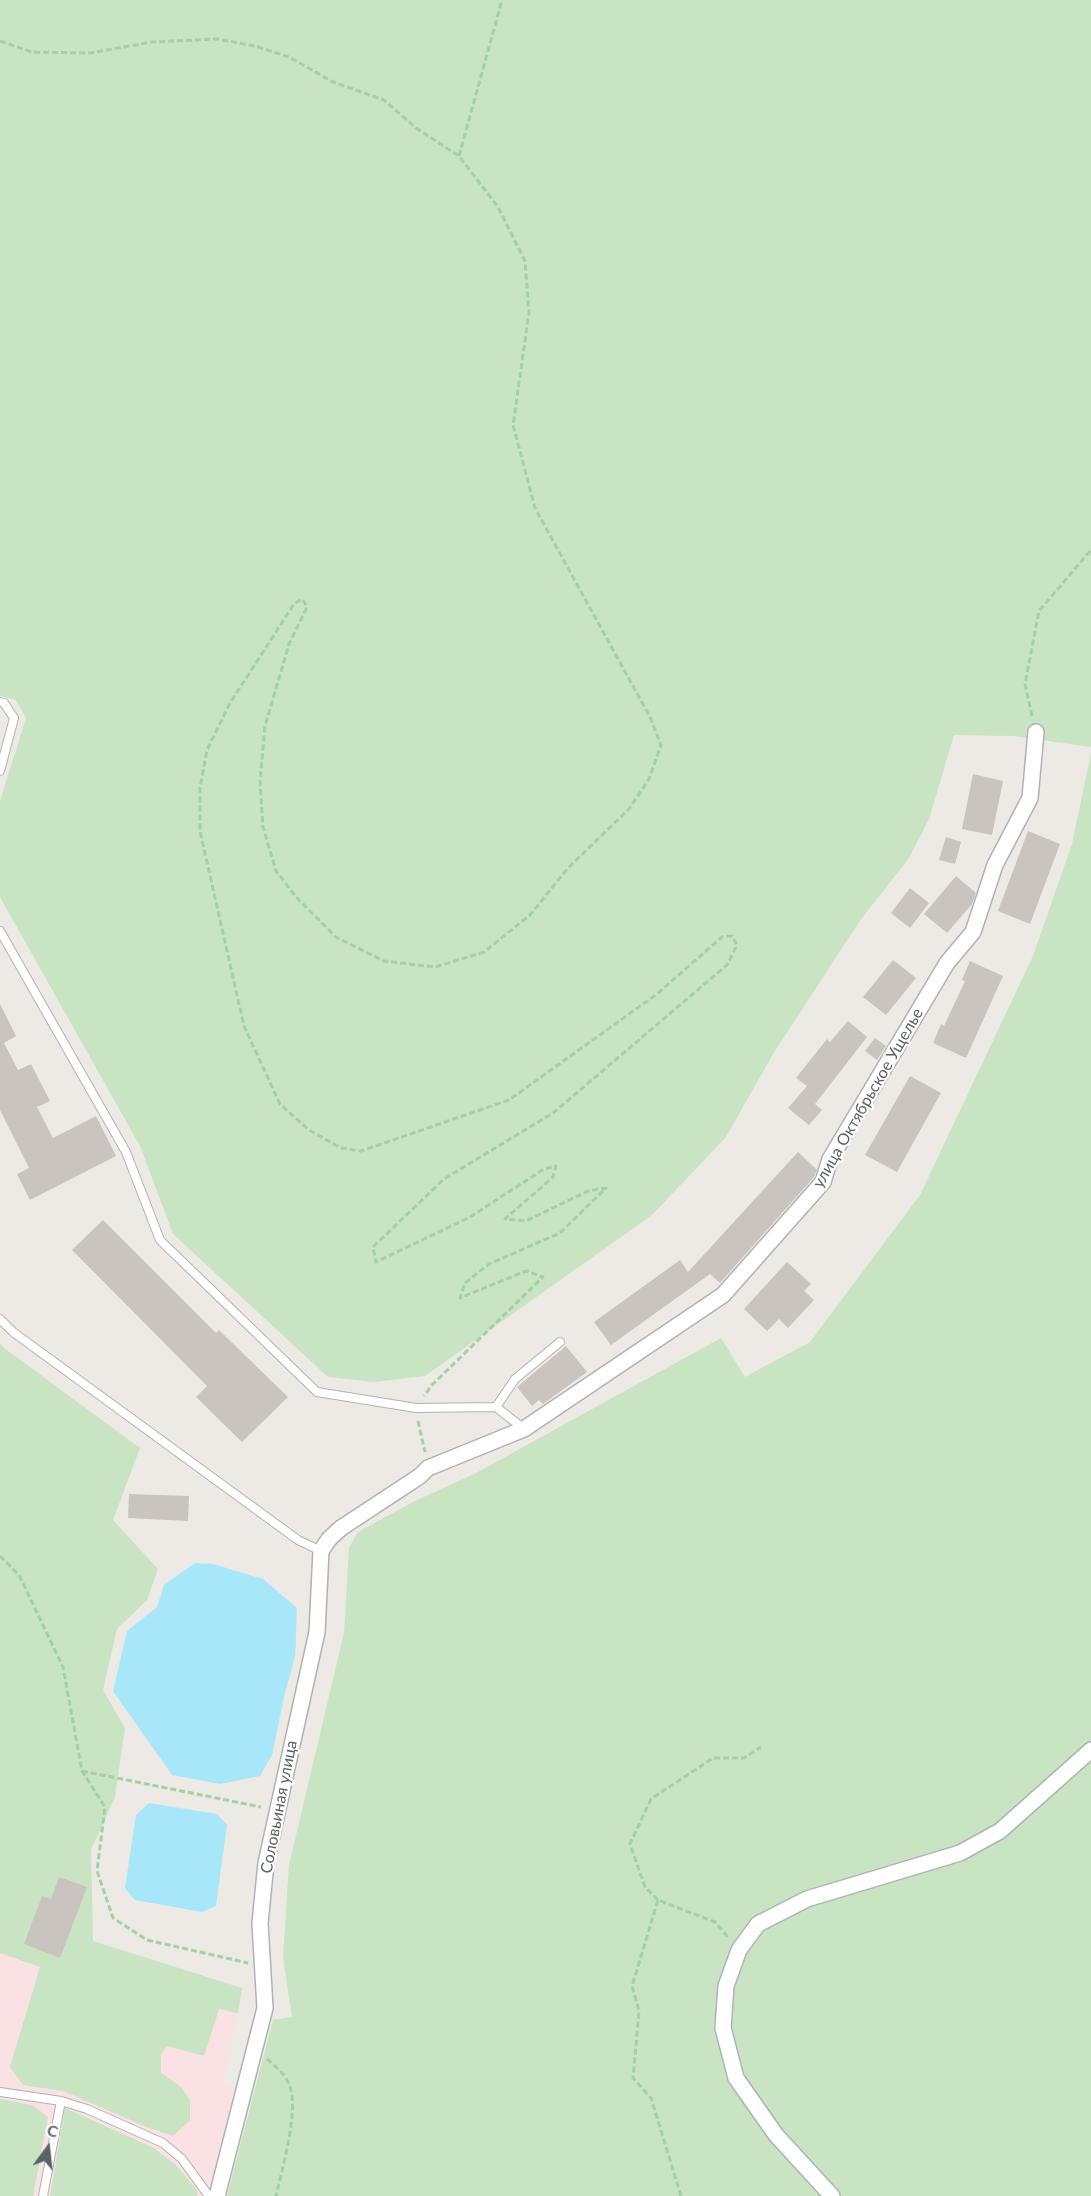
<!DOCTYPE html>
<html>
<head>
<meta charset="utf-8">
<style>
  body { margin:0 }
  #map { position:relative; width:1091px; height:2196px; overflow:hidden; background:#ede9e4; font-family:Lato,sans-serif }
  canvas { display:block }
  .north { position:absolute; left:18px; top:2118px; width:60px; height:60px; -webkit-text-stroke:4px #fff; paint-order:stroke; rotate:15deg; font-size:16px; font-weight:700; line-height:24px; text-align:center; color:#5c6164 }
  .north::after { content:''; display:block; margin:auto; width:21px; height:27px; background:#5c6164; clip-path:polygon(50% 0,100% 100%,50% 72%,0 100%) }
</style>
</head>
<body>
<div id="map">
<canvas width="1091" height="2196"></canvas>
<div class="north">С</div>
</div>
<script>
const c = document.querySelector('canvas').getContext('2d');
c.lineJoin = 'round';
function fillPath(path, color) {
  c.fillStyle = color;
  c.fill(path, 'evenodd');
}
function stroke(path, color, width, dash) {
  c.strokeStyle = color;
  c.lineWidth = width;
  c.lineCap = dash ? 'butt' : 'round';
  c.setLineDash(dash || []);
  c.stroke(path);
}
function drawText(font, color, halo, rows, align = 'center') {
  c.font = font + ' Lato,sans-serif';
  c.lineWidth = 4.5;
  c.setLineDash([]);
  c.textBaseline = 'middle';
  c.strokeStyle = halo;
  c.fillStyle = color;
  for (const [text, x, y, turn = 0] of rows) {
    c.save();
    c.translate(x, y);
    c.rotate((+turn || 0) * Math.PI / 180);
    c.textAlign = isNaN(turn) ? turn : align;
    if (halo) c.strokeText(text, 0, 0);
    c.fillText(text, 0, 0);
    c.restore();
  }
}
fillPath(new Path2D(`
  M0,1953L141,1991L238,2013L223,2083L237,2087L207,2196H0Z`), '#fae1e4');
fillPath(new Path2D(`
  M0,0H1091V747L1013,736L954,735L929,819L909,858L859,922L773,1054L726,1137L652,1215L425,1376L373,1382L328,1377L173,1234L140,1146L0,897V801L26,718L16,700L0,696Z
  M1091,753V2196H227L273,2020L292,2017L283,1958L289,1865L344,1633L349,1548L358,1532L413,1502L476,1473L721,1338L745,1377L810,1342L920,1195L1033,956L1072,844Z
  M0,1343L4,1348L140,1448L113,1520L158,1569L147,1600L117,1629L103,1690L125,1728L115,1797L91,1850L93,1941L242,1988L238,2013L219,2009L204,2056L167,2046L161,2054V2073L180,2086L190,2100V2120L173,2136L149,2128L63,2091L23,2085L10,2067L40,1967L0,1953Z
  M0,2099L32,2105L48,2117L33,2196H0Z
  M65,2108L152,2147L176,2165L198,2191L197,2196H50Z`), '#c9e4c2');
fillPath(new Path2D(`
  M195,1563L213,1564L263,1579L297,1608L295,1657L284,1697L272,1755L260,1776L220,1784L172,1775L113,1691L127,1631L157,1607L164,1585Z
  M149,1803L217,1814L227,1825L216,1906L202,1912L135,1900L125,1888L136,1815Z`), '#a8e7fa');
fillPath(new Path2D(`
  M973,774L1003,781L992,835L962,829Z
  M1028,831L1060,844L1030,924L998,911Z
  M946,837L961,842L955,864L939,860Z
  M956,876L976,893L972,904L947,933L924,914Z
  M910,888L929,903L910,928L891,913Z
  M893,960L916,978L886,1015L863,997Z
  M970,961L1003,976L966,1058L933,1043L941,1024L944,1026L965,981L962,980Z
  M0,1004L16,1036L4,1043L18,1070L31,1064L50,1101L37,1107L53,1138L96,1116L116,1156L30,1200L17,1174L29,1168L0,1110Z
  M848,1021L867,1037L815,1104L822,1110L809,1125L788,1108L807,1086L796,1078L827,1039L830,1042Z
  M875,1038L886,1046L877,1060L865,1051Z
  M910,1076L941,1093L897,1172L865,1155Z
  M798,1152L817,1170L814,1177L720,1283L710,1274L611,1345L594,1322L680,1260L688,1272Z
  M103,1220L216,1333L219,1330L288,1397L242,1442L196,1397L207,1386L72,1250Z
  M787,1262L811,1284L804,1291L814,1300L788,1328L779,1319L767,1331L744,1309Z
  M566,1346L587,1372L543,1404L539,1400L532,1406L517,1387Z
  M129,1494L189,1496L188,1521L128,1518Z
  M59,1877L87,1887L60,1958L24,1944L42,1896L51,1899Z`), '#c9c4c0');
const service = new Path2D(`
  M0,702L4,703L14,718L0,771
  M0,931L126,1152L160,1240L317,1392L416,1408L496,1407L515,1379L560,1342
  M0,1319L13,1332L298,1540L321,1551
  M496,1407L524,1429
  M0,2092L61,2101L87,2109L163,2143L182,2159L209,2196
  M43,2196L61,2101`);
const minor = new Path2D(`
  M217,2196L265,2008L260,1923L266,1863L317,1632L321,1551L329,1539L341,1528L420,1476L428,1468L524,1429L723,1295L823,1182L830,1159L947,963L973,932L995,865L1030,798L1036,732
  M832,2196L776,2135L736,2078L723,2028L726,1986L739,1950L758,1924L807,1899L960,1853L1000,1831L1091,1750`);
stroke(service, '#afb3b6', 10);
stroke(minor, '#afb3b6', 18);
stroke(new Path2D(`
  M0,41L32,52L90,53L152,42L217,39L255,46L289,57L333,82L384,100L416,128L459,156L498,207L525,261L529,313L513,425L535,508L650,717L661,745L649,779L629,809L568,868L530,915L484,952L435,967L384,961L336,937L296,897L276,871L263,827L260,781L265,726L289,644L307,607L302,599L294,604L230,703L207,750L200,788V831L244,1026L280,1104L309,1130L341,1148L361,1151L509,1100L657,994L722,937L732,936L737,945L727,965L553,1113L444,1179L373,1247L376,1262L470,1217L544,1169L556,1166L553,1177L505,1219L526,1221L588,1191L606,1188L560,1233L489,1264L465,1283L460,1298L526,1271L543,1277L432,1385L424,1396
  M459,156L502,0
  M1032,716L1025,684L1039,611L1091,550
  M418,1421L425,1452
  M0,1556L19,1575L63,1667L82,1771L105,1807L97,1871L113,1918L147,1940L248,1963
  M82,1771L261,1807
  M658,1900L645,1887L630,1844L651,1799L713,1758H744L761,1747
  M267,2059C275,2066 285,2074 289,2084C300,2107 282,2170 276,2196
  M681,2196L651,2098L633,2078L639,2011L632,1986L658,1900L715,1922L728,1937`), '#a3d0a5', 3, [6, 3]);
stroke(service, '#fff', 8);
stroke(minor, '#fff', 15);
drawText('16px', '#5c6164', '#fff', [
  ["улица Октябрьское Ущелье",868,1098,-60],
  ["Соловьиная улица",279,1807,-79]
]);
</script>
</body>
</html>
